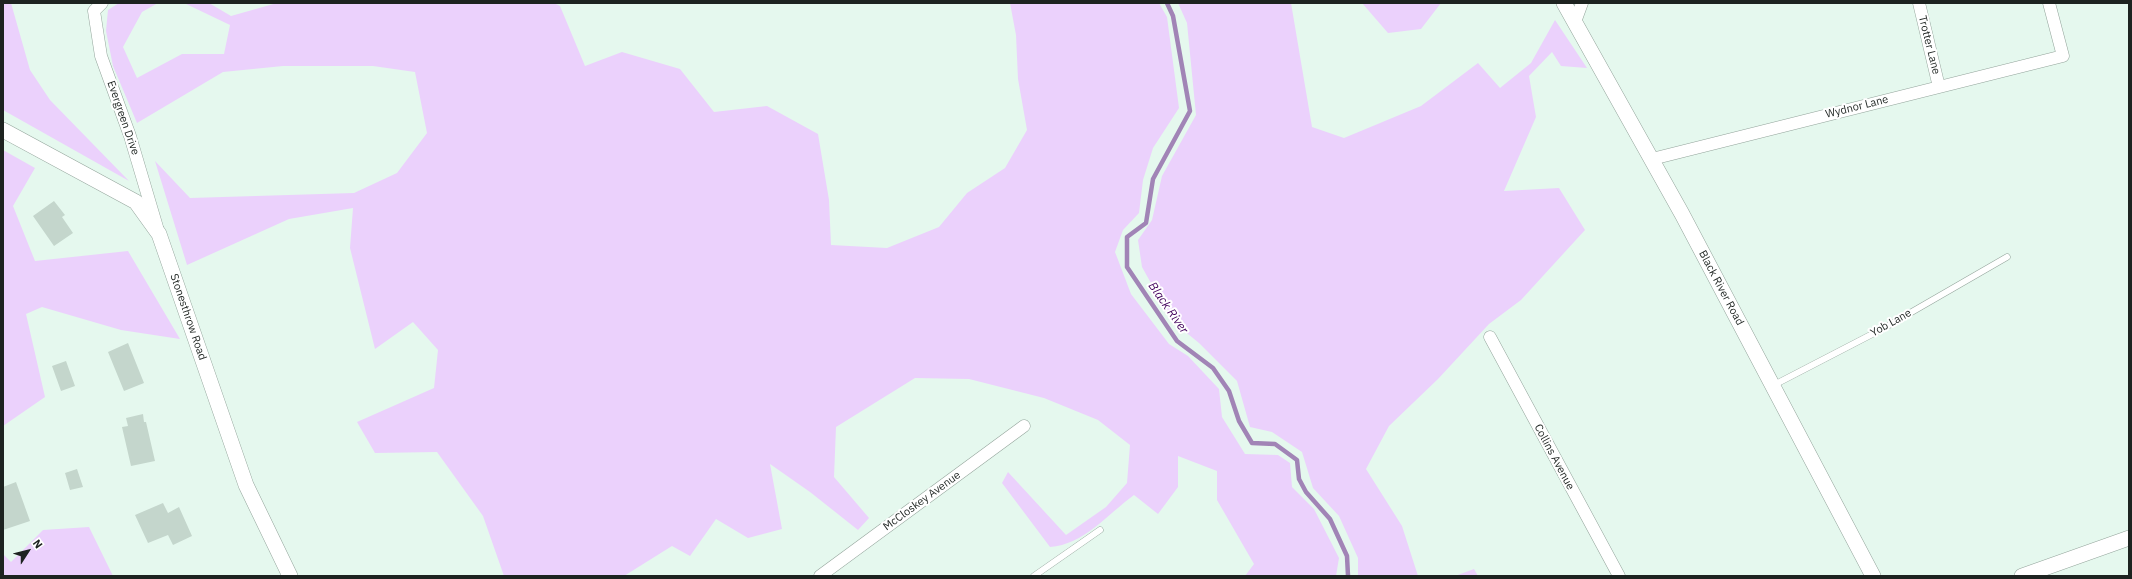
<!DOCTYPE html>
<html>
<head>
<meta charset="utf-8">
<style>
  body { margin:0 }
  #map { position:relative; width:2132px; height:579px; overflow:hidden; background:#e5f8ee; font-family:"IBM Plex Sans",sans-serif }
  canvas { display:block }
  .frame { position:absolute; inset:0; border:4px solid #1d2320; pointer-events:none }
  .north { position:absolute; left:8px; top:531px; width:40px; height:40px; -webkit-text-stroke:3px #fff; paint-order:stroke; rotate:54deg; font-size:11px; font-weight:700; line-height:16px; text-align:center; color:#1d2320 }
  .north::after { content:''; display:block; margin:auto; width:14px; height:18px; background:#1d2320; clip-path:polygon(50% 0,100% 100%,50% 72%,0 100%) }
</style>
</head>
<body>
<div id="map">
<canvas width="2132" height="579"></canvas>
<div class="frame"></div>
<div class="north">N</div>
</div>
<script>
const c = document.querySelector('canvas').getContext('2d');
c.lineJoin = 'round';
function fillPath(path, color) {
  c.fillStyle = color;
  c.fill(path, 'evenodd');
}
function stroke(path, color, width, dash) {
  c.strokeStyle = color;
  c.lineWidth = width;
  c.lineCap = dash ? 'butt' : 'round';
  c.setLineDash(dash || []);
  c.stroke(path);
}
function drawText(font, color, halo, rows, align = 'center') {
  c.font = font + ' "IBM Plex Sans",sans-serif';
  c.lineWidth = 4;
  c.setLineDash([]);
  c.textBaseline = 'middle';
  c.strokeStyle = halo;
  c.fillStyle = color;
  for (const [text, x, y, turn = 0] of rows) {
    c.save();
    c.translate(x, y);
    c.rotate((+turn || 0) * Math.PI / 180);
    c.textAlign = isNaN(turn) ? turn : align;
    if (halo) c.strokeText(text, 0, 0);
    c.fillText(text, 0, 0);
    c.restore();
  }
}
fillPath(new Path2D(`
  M3,3H11L30,70L50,100L129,181L3,110Z
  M119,3H158L142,12L123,47L137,78L182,54H224L230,25L184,3H209L231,16L277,3H554L560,6L585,66L622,52L680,69L714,112L767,106L818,134L829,200L831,245L887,248L939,227L967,193L1005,168L1027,130L1018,79L1016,35L1010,3H1159L1167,17L1179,108L1153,148L1143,180L1139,213L1123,230L1115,252L1131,294L1169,344L1188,356L1219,389L1222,417L1245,454L1278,455L1290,463L1292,487L1314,509L1339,558L1336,576H1245L1254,564L1217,500V471L1178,456V487L1158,514L1134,495C1108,514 1083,545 1050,547L1002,483L1008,472L1066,535L1106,507L1127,483L1130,445L1098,420L1044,398L969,379L915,378L836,427L834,477L869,518L858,530L810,492L770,464L782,529L748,538L716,519L690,556L672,546L624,576H504L483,516L437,452L375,453L357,422L434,388L438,350L413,322L375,349L350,248L353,208L289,219L187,265L155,161L190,198L354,193L397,173L427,133L415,72L373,66H283L223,72L137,123L113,66L106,31L108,10Z
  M1178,3H1291L1312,127L1344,138L1421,106L1478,63L1500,88L1531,63L1555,20L1587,68L1561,66L1552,52L1529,76L1536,117L1504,191L1559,188L1585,230L1521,300L1489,324L1438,379L1389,426L1366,469L1402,526L1418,576H1358V558L1339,516L1313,488L1302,452L1272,432L1250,427L1237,381L1199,343L1172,321L1142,267L1138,240L1152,220L1162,176L1196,115L1187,23Z
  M1362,3H1441L1421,29L1388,33Z
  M3,150L35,168L13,206L35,261L128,251L180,339L121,330L42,307L26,314L45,397L3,426Z
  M89,527L113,576H3V554L11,562L43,530Z
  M1474,569L1478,576H1455Z`), '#ebd1fc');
stroke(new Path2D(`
  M1167,3L1173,16L1190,111L1153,179L1146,223L1127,237V267L1177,341L1213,368L1229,391L1239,421L1252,443L1275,444L1297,460L1299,479L1306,492L1330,519L1347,556L1348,576`), '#a184b6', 4.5);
fillPath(new Path2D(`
  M54,201L65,215L62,217L73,233L54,246L33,216Z
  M128,343L144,383L124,391L108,352Z
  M66,361L75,386L61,391L52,366Z
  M143,414L144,422H146L155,461L131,466L122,427L128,426L126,418Z
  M77,469L83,487L70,490L65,473Z
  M16,482L30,521L3,530V487Z
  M163,503L168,513L179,507L192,536L173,545L168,535L148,543L135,515Z`), '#c4d6cc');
const service = new Path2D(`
  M1772,386L1884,328L2007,257
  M1034,576L1100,530`);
const minor = new Path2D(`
  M102,3L94,11L101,56L130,136L157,227
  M1919,3L1939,87
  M1575,22L1582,3
  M1652,159L2063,56L2049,3
  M1490,337L1619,576
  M820,576L1024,426`);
const tertiary = new Path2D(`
  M1564,3L1682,214L1873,576
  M3,130L136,202L159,234L246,485L290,576
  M2022,576L2129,538`);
stroke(service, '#93a49b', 7);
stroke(minor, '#93a49b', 13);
stroke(tertiary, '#93a49b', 16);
stroke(service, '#fff', 6);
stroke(minor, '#fff', 12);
stroke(tertiary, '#fff', 15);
drawText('11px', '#1d2320', '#fff', [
  ["Trotter Lane",1929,45,76],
  ["Wydnor Lane",1857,107,-14],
  ["Evergreen Drive",123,118,71],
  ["Black River Road",1721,288,62],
  ["Stonesthrow Road",188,317,71],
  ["Yob Lane",1891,323,-29],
  ["Collins Avenue",1554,457,62],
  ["McCloskey Avenue",922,501,-36]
]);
drawText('italic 12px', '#42025c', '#fff', [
  ["Black River",1168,308,55]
]);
</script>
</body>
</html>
